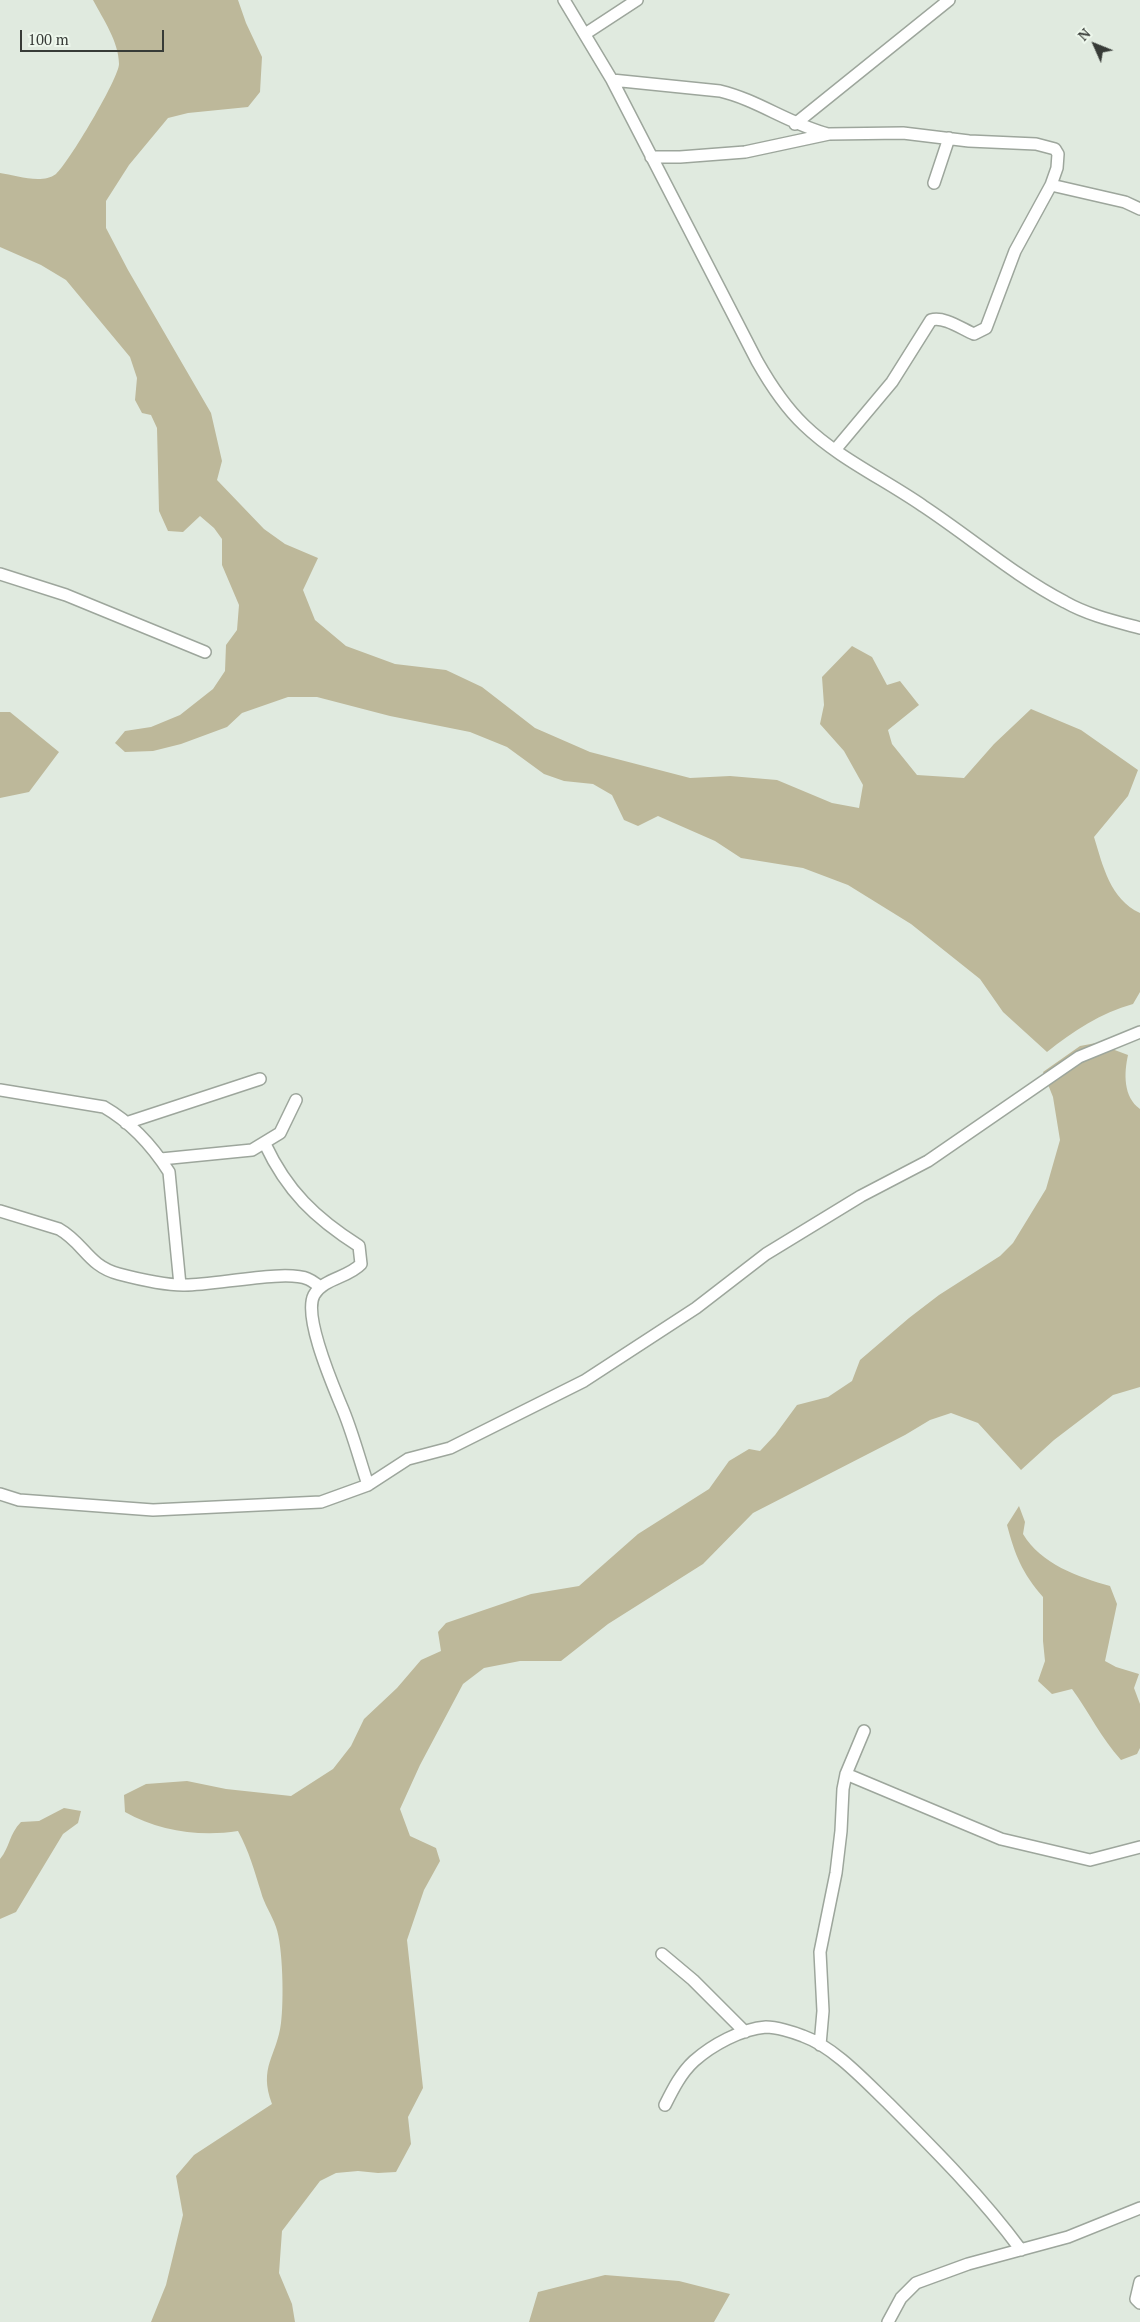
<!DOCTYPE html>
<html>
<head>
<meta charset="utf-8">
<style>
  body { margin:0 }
  #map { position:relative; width:1140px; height:2322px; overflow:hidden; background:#e0eadf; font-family:"PT Serif",serif }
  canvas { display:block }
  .north { position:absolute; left:1070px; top:20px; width:50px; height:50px; -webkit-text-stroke:4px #edf7ec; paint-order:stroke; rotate:314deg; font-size:14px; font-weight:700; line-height:20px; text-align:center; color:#373b37 }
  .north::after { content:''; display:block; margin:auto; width:18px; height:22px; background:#373b37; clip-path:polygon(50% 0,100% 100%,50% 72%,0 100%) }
  .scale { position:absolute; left:20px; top:30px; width:144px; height:22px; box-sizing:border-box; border:2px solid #373b37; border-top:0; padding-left:6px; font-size:15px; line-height:18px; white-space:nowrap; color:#373b37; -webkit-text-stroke:4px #edf7ec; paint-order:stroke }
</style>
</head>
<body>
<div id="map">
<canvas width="1140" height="2322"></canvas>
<div class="north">N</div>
<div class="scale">100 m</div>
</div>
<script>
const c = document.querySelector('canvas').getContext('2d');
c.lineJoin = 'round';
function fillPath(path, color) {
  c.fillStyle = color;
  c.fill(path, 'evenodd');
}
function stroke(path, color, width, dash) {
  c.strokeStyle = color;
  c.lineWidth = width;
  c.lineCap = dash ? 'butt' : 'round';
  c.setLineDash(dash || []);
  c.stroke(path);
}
fillPath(new Path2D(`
  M93,0H238L246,23L262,57L260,92L248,107L188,113L168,118L129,165L106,201V228L128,270L211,413L222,461L217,480L264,529L285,544L318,558L303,590L315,620L346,646L395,664L446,670L482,687L535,728L590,752L690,778L730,776L777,780L832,803L859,808L863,785L844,751L820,724L824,705L822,677L852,646L872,657L887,685L900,681L919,705L888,730L892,744L917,775L964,778L994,744L1031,709L1081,730L1138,770L1128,796L1094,837C1103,866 1110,899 1140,913V992L1133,1004C1101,1013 1073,1031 1047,1052L1003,1012L980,979L911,924L848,885L803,868L741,858L715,841L658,816L638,826L624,820L612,795L593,784L564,781L544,774L507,747L470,732L390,716L317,697H288L242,713L227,727L181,744L153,751L125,752L115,743L125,731L151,727L180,715L213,689L225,671L226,645L237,630L239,605L222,565V539L214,528L200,516L183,532L168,531L159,511L157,428L151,415L142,413L135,400L137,378L130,357L66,280L41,265L0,247V173C16,175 41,185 56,174C68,164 119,78 119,64C119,42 103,19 93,0Z
  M0,712H10L59,752L29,792L0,798Z
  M1096,1043L1128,1055C1124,1073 1123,1097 1140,1109V1387L1113,1395L1054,1440L1021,1470L978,1423L951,1413L930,1420L905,1435L753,1513L703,1564L608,1624L561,1661H520L484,1668L463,1684L420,1765L400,1809L410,1836L436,1848L440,1861L424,1890L407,1940L423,2088L408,2117L411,2144L396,2172L378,2173L358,2171L336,2173L320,2181L282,2231L279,2273L292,2304L295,2322H151L166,2285L183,2215L176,2176L194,2155L272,2104C258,2067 277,2056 281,2023C284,2002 283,1946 276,1927C272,1915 264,1904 261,1892C254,1870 249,1851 238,1831C200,1837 158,1831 125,1812L124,1795L146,1784L187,1781L226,1789L291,1796L333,1769L351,1746L364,1719L397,1688L421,1660L441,1651L438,1632L446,1623L531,1594L579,1586L638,1534L709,1489L729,1461L749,1449L760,1451L775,1435L797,1405L828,1397L852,1381L860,1360L909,1318L939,1295L1000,1256L1013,1243L1046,1189L1060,1140L1053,1097L1043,1072L1080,1046Z
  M1019,1506L1025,1522L1023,1534C1041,1564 1078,1577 1110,1586L1117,1604L1105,1661L1116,1667L1139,1674L1134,1688L1140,1704V1748L1137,1754L1121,1760C1101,1738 1089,1712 1072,1689L1052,1694L1038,1681L1045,1661L1043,1641V1597C1022,1573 1015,1555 1007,1525Z
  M64,1808L81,1811L78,1823L63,1834L16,1912L0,1919V1859C10,1847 9,1834 21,1822L39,1821Z
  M605,2275L679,2281L730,2294L714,2322H529L538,2292Z`), '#bdb89a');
const street = new Path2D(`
  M564,0L612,80L757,361C770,384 784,406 804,425C838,458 884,479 923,506C970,537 1015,576 1065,602C1088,615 1114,621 1140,628
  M585,34L637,0
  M612,80L720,91C758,100 789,124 828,134
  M795,124L949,0
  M651,157H680L745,152L829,134L903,133L969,141L1036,144L1055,149L1058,154L1057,168L1051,185L1015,251L986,328L974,334C962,329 944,316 931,320L892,382L835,450
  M934,183L949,138
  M1051,185L1125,202L1140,209
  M0,574L66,595L205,652
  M0,1090L104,1107C130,1122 153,1147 169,1172L180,1285
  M126,1123L260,1079
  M265,1144C287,1191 315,1218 359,1246L361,1264C348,1278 324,1278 314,1295C303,1316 332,1383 341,1405C352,1430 359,1458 368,1485
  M161,1159L252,1150L280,1133L296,1100
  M0,1211L59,1229C84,1243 88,1266 119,1274C138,1279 163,1285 183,1285C212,1286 285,1269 308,1279C313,1281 317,1285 321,1287
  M0,1494L19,1500L153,1510L321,1502L368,1485L408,1459L450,1448L584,1381L696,1308L766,1254L861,1196L928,1161L1079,1057L1140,1032
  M846,1774L1001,1839L1090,1860L1140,1847
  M662,1954L693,1980L745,2032
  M820,2045L823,2011L820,1952L836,1873L841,1831L843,1789L846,1774L864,1731
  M665,2105C673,2089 681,2073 694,2061C712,2045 741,2029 766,2027C776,2027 793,2032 803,2036C834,2047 865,2081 888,2103C935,2150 982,2197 1021,2250
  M1140,2282L1136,2299L1140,2303
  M888,2322L901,2298L916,2283L968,2264L1068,2237L1140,2208`);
stroke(street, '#9da69c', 14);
stroke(street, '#fff', 11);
</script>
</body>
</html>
